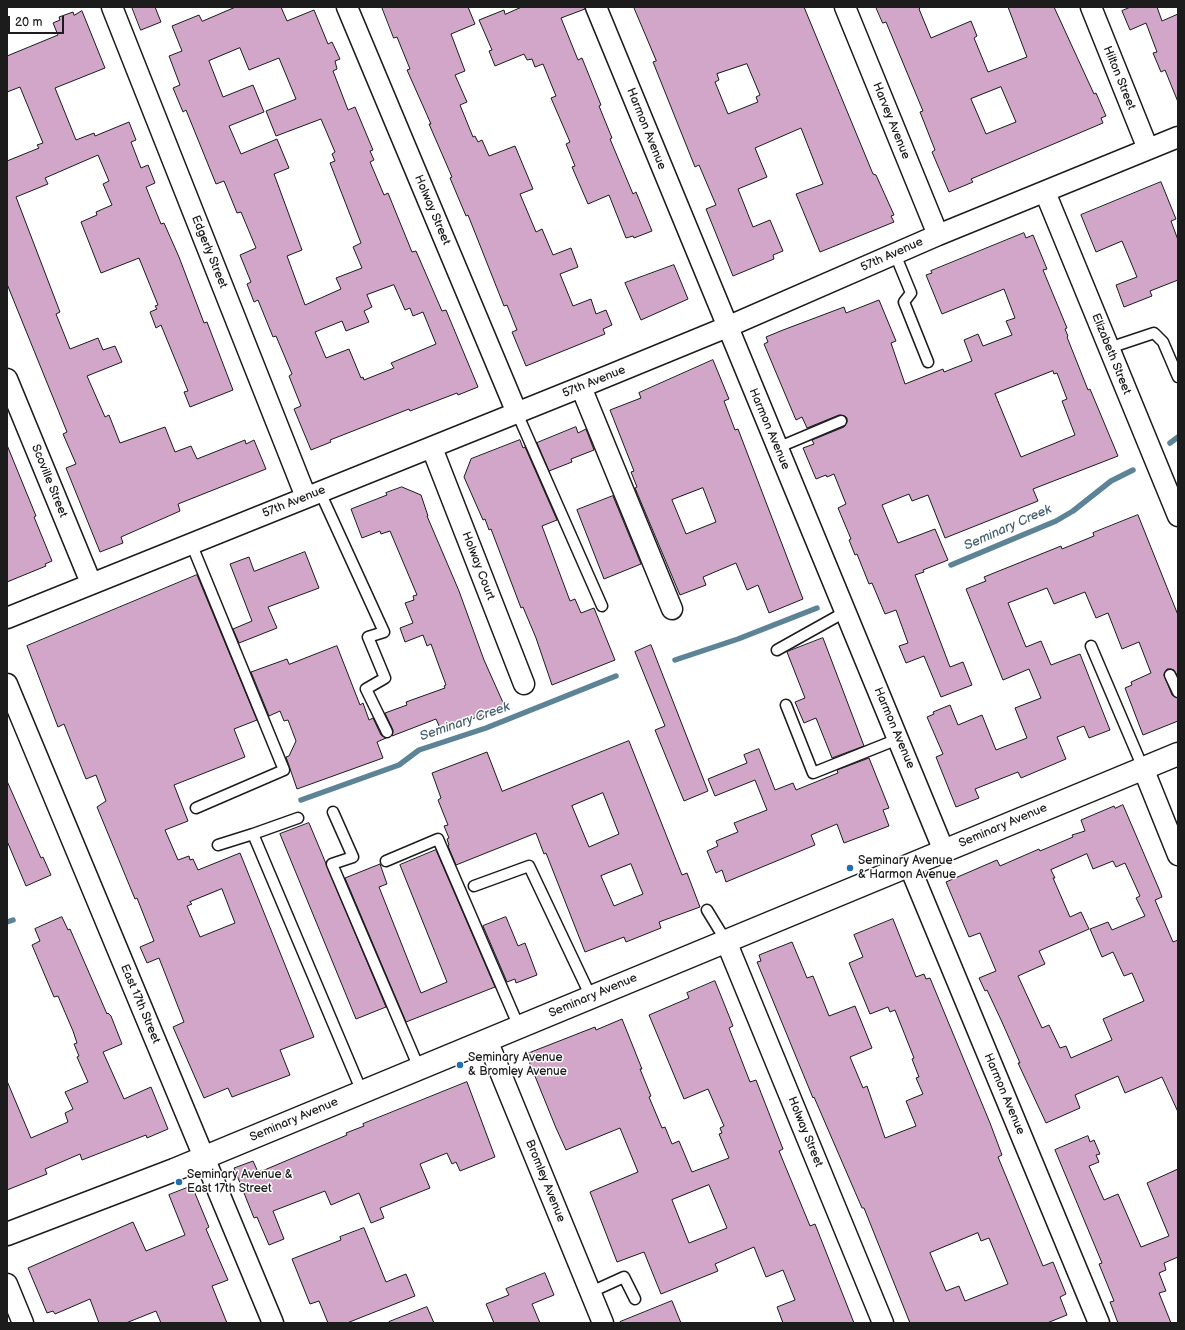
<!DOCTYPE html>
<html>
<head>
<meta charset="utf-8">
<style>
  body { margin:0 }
  #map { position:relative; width:1185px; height:1330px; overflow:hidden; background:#fff; font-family:"Balsamiq Sans",sans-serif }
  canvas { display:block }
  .frame { position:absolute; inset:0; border:8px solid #1c1c1c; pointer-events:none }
  .scale { position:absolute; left:8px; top:16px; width:56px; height:18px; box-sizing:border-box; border:2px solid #1c1c1c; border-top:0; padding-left:5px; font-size:12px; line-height:14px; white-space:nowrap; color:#1c1c1c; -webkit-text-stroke:3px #fff; paint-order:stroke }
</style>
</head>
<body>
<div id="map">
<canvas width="1185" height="1330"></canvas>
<div class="frame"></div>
<div class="scale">20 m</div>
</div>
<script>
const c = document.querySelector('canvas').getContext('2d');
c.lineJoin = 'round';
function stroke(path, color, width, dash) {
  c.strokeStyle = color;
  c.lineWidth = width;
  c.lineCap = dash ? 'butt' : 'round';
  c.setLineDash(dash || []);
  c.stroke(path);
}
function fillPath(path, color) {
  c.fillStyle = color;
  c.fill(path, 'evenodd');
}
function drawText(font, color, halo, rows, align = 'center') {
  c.font = font + ' "Balsamiq Sans",sans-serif';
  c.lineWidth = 3;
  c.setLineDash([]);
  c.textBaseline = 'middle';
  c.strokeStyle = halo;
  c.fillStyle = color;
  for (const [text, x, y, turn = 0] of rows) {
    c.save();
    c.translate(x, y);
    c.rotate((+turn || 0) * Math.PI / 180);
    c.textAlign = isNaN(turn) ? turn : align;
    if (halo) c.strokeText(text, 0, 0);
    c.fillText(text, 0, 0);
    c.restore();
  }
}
stroke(new Path2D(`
  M1170,443L1178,437
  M951,565L1056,521L1073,511L1111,481L1133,470
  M675,660L738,639L817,608
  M301,800L399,765L419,750L486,728L616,676
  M7,922L13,920`), '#5c8396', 5.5);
const building = new Path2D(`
  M132,7H155L161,22L141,30Z
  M236,7H281L287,21L314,10L328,44L332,42L340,59L335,61L337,69L333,71L348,110L355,107L373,150L370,151L374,160L370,162L384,195L388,193L412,252L416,251L442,311L446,310L478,387L458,395L457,393L410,411L409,409L330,440L331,442L311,450L294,409L301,406L289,376L292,374L276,336L273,337L258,300L254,302L247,284L251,282L240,255L256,248L241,212L237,213L224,181L216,184L186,110L183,112L173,88L180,85L169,56L182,51L172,26L199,15L202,21ZM240,48L249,70L279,58L296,99L266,111L276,136L321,119L335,152L332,154L335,161L330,163L361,243L353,247L362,268L336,278L341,289L305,305L287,256L302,250L274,174L289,168L277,139L241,154L229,126L264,112L253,85L223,97L209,61ZM394,285L405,310L410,308L413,316L423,312L436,344L391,363L394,368L364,380L363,377L361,378L349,349L326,358L315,332L342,321L346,331L369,322L364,311L372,307L367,295Z
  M382,7H468L475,24L451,34L465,71L455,75L467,102L460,105L473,137L475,136L478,142L482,140L489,156L515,146L533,189L520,194L536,232L542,229L553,255L571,248L578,267L560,274L573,306L591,299L596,314L606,310L612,325L603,329L605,334L526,366L512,332L517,330L507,305L504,306L468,215L466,216L450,178L452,177L429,124H431L407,70L410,69L397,37L394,38Z
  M522,7H585V9L561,18L578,60L582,58L601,105L599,106L612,138L610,139L633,194L636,192L652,231L634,238L633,236L626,238L609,195L588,204L572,167L575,166L566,144L570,142L551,98L556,96L543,64L535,67L532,59L527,60L524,54L495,66L489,51L492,50L479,20L504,10L505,14Z
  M634,7H804L873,174L876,175L894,215L891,216L894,222L820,252L796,194L823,184L801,128L755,148L767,177L738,189L753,227L770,220L783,251L773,255L774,259L733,276L706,209L716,205L699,165L695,167L653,62L656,61ZM747,64L760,95L756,97L758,102L728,114L715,82L719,80L717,74Z
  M876,7H921L919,9L931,38L971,21L977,36L974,38L988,72L1027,57L1008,7H1054L1094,94L1096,93L1106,116L1101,118L1103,123L971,179L973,182L949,192L932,152L935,150L920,112L923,111L886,22L883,23ZM1001,87L1016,122L986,134L971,99Z
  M1131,7H1157L1162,21L1178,14V102L1165,70L1161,72L1153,53L1157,52L1146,23L1130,30L1122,11Z
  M82,11L105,68L55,88L76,140L94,133L95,136L129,122L136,140L131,142L141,168L148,165L155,183L146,187L161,224L164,223L179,257L204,323L207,322L233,390L190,407L184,392L188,391L161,325L156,328L150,312L157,309L155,306L158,305L139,258L101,273L81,222L97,215L96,212L112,205L103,184L109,181L98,155L45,178L48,184L16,197L60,312L56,314L70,349L98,338L103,350L115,346L122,362L87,376L105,417L109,415L120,443L165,427L175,452L191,446L197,459L245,440L246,444L254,440L266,469L178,504L180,511L121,537L123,543L100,552L66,468L76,464L63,434L67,432L7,284V161L39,148L37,145L43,143L20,87L7,92V56L58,35L53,23L60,20L59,17L73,12L74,15Z
  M1161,182L1176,219L1171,221L1178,240V280L1150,291L1152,296L1124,307L1116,285L1137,277L1122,241L1096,252L1081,215Z
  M1024,233L1026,238L1033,235L1047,269L1043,270L1067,328L1065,329L1068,336L1067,337L1088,390L1090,389L1118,456L1033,489L1038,501L945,538L928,495L912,501L909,494L882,505L898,543L935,529L948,560L923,570L924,572L915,575L950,667L963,662L972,685L941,697L924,656L906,663L899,646L908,643L896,610L885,614L872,583L869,584L857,554L855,555L849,540L851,539L838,508L846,504L834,474L827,477L826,475L816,479L803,448L814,444L812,440L844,427L847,422V418L845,416L839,415L807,428L802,417L796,420L764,344L768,342L766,337L783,330L844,307L846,313L879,300L896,341L891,343L905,384L943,369L944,372L972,361L964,340L978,334L983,346L1012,335L1006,321L1015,318L1004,289L942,314L926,275L932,273L931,271ZM1053,371L1054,374L1057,373L1067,399L1062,401L1075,435L1021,457L995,394Z
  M674,265L688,299L641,320L625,283Z
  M713,360L729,399L724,401L735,430L738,429L803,599L769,613L758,585L747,590L736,563L703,577L706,585L680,595L635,488L637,487L631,472L634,471L610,410L641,398L639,393ZM703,488L716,522L686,534L672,500Z
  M576,427L578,433L586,429L594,450L571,459L572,462L549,471L537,443Z
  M520,440L523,448L525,447L557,520L542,526L570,601L575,599L581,613L594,608L615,660L552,685L536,638L523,607L521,608L491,529L489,530L485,519L483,520L464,477L471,459Z
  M7,445L36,516L34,517L52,561L45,564L46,566L7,582Z
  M402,487L421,495L428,516H427L459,591L484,660L505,707L441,730L436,719L392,736L393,730L385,713L407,705L406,702L445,688L444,686L446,685L431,644L427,646L423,635L405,642L400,628L413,623L405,603L414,600L413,596L417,595L390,531L381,534L380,531L362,538L351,509L387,495L386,493Z
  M613,496L641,564L604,579L577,510Z
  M1138,515L1178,615V677L1174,670L1171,669H1167L1164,675L1172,695L1178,698V721L1143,735L1125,688L1132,685L1131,682L1151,673L1139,642L1122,649L1108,613L1096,618L1085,592L1054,604L1047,588L1008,603L1026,647L1041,641L1051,665L1080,654L1110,730L1089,738L1084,726L1057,737L1066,759L1021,778L1018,772L975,789L979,798L956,807L936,757L943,754L927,717L934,714L933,712L950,705L958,725L982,715L996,750L1027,738L1015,708L1041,698L1029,669L1003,680L966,589L986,581L984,577L1061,546L1062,549L1094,536L1093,533Z
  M305,552L319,588L268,607L277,628L239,643L233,629L252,621L230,564L249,557L254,571Z
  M197,575L257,720L234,729L245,757L174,785L188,821L165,830L178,860L189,856L190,860L193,859L198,870L240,853L314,1037L280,1050L290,1075L232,1097L228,1088L204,1098L173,1027L184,1022L159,958L147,963L140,947L154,941L137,898L135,899L97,807L106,801L96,775L86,779L64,724L58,727L27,646ZM222,889L235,923L200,937L187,906L192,904L190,902Z
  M823,638L864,746L832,758L816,718L804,723L795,702L805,698L787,652Z
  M651,645L708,791L684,801L655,730L665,726L635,652Z
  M337,646L360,705L363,703L369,720L373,718L381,735L386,738L377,742L383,758L297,789L286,757L289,756L296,741L288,720L284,721L280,711L269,716L251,672L287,659L289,664Z
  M629,741L682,875L687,873L700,907L659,922L661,928L626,942L624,937L585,952L546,853L544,854L536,833L456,865L448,846L449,845L447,839L449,838L444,826L448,825L438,800L441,798L432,773L487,752L502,791ZM603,793L619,834L589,847L572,806ZM631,864L643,894L614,906L601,876Z
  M759,749L775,790L793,783L796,790L838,773L837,770L869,758L889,808L883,810L889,826L844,843L837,824L811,835L815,845L726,882L722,870L716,873L707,851L718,846L716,841L738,832L734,823L767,810L755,780L715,796L708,779L747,763L744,755Z
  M7,781L41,858L43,857L51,875L26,886L7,841Z
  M1123,805L1159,889L1162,897L1155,900L1173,942L1178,940V1112L1162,1077L1125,1093L1118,1076L1075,1095L1080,1108L1046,1123L1018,1063H1020L1002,1022L987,990L985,991L979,978L996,971L980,933L969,937L946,882L997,860L1000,866L1039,849L1040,851L1073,837L1072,835L1085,831L1081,820L1114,806L1115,808ZM1087,854L1093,869L1113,861L1116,867L1125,863L1140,896L1136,898L1145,916L1112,930L1108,922L1090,929L1102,957L1113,952L1124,976L1132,973L1144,1001L1103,1019L1112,1040L1071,1058L1066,1046L1060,1048L1049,1025L1042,1028L1018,976L1045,964L1039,951L1089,929L1081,912L1070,917L1053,878H1055L1051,870Z
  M309,823L386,1007L356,1019L280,834Z
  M436,850L495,987L406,1022L345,878L380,864L387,884L379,887L421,993L447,982L400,865Z
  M62,917L68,930L70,929L107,1014L108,1013L111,1016L122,1044L103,1052L124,1099L151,1087L168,1129L147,1138L146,1135L82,1160L80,1154L45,1169L47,1174L7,1190V1081L31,1138L68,1122L65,1113L73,1109L65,1092L88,1082L77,1057L79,1056L74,1044L77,1043L73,1031L58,996L54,997L32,945L40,941L35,929Z
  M506,917L518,946L525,943L537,975L516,983L515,979L507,982L483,926Z
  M893,919L916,977L924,974L926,979L930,978L990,1123L1002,1155L998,1157L1043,1266L1053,1262L1066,1294L1060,1297L1067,1315L1047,1323H910L864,1208H862L814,1097L813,1098L757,962L761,961L759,955L792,942L807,978L813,976L829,1016L855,1006L872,1048L850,1057L863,1088L867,1086L885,1138L916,1126L906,1101L923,1094L916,1078L919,1077L912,1059L914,1058L895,1010L890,1012L888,1007L870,1014L849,963L863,957L854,935ZM978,1233L981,1241L989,1238L1008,1284L965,1301L959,1286L946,1291L930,1253Z
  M715,981L733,1026L729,1028L750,1082L756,1080L783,1149L779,1151L810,1226L815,1224L854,1323H783L777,1307L795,1300L783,1270L766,1277L754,1247L715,1264L718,1271L661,1294L644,1252L617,1262L590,1192L638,1172L620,1128L566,1150L556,1128L526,1054L595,1027L596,1030L622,1019L642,1069H640L651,1096L649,1097L662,1128L665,1127L672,1144L679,1141L692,1172L729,1158L719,1134L722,1133L720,1128L724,1126L708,1089L684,1099L649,1015L689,998L687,993ZM709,1185L727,1228L689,1243L672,1200Z
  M467,1082L495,1157L460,1171L456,1162L452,1164L447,1153L420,1164L430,1188L380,1208L384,1218L371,1223L359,1193L331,1205L325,1191L273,1211L284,1239L269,1245L257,1217L254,1218L234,1168L253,1161L258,1172L262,1170V1171L347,1135L346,1133L364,1126L363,1124Z
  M1088,1136L1090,1142L1094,1140L1100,1154L1096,1155L1099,1162L1089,1166L1104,1200L1118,1194L1141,1247L1169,1236L1147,1183L1178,1169V1257L1164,1263L1166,1270L1159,1273L1166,1291L1159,1293L1171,1323H1118L1110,1302L1114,1301L1099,1264L1102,1263L1055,1150Z
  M192,1186L209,1227L206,1229L228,1280L212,1286L227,1323H161L156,1311L126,1323H99L90,1299L55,1314L53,1311L47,1313L28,1268L133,1222L146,1251L185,1235L169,1195Z
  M364,1228L386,1282L406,1274L415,1296L347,1323H328L319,1301L310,1304L292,1259L341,1240L340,1237Z
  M545,1273L554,1295L532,1304L540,1323H494L486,1304L509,1295L506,1289Z
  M672,1301L681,1323H620V1322Z
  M427,1307L434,1323H389V1322Z`);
fillPath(building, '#d2a6c9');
stroke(building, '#1c1c1c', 1);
const service = new Path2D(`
  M895,254L911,293L904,302L928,362
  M1109,348L1154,333L1163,342L1178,377
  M517,413L602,606
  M777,448L841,421
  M320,492L384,632L368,637L385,678L366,689L387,732
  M191,543L284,770L196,808
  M1091,646L1143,768
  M777,650L845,612
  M1170,675L1178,692
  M786,705L813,773L898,739
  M333,812L353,857L332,864L419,1068
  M298,818L253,834L362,1092
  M218,845L253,834
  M386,861L438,839L519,1027
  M474,886L529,866L591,997
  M707,910L726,941
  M591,1292L624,1277L635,1299`);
const minor = new Path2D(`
  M112,7L306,497
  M347,7L517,413
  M596,7L944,851
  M845,7L938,235
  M1091,7L1148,149
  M1045,192L1178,516
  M7,379L91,583
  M581,387L672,609
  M432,448L524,684
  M7,618L581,387L727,327L938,235L1178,137
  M7,684L273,1323
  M1143,768L1178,855
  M909,865L1099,1323
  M726,941L883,1323
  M487,1040L603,1323
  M7,1284L23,1323`);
const tertiary = new Path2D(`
  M7,1234L174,1170L1178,754`);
stroke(service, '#1c1c1c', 13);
stroke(minor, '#1c1c1c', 23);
stroke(tertiary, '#1c1c1c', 25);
stroke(service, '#fff', 10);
stroke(minor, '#fff', 20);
stroke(tertiary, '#fff', 22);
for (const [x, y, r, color] of [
  [850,868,4,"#1f6fb2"],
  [460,1065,4,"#1f6fb2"],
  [179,1182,4,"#1f6fb2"]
]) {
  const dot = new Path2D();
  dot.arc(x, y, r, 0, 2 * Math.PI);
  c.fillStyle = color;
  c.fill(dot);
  stroke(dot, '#fff', 1.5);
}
drawText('12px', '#1c1c1c', '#fff', [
  ["Hilton Street",1119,78,68],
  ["Harvey Avenue",891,121,68],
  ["Harmon Avenue",646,129,68],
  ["Holway Street",432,210,67],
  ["Edgerly Street",209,252,68],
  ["57th Avenue",892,255,-24],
  ["Elizabeth Street",1111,354,68],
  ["57th Avenue",594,382,-22],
  ["Harmon Avenue",769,429,67],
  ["Scoville Street",49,481,68],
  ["57th Avenue",294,502,-22],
  ["Holway Court",478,566,69],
  ["Harmon Avenue",894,728,67],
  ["Seminary Avenue",1003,826,-23],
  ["Seminary Avenue",593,996,-23],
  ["East 17th Street",140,1004,67],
  ["Harmon Avenue",1004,1094,67],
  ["Seminary Avenue",294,1120,-23],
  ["Holway Street",805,1132,68],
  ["Bromley Avenue",545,1181,68]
]);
drawText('12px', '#1c1c1c', '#fff', [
  ["Seminary Avenue",858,861],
  ["& Harmon Avenue",858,875],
  ["Seminary Avenue",468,1058],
  ["& Bromley Avenue",468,1072],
  ["Seminary Avenue &",187,1175],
  ["East 17th Street",187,1189]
], 'left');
drawText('italic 13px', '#46606d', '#fff', [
  ["Seminary Creek",1008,528,-24],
  ["Seminary Creek",465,722,-19]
]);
</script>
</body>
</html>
